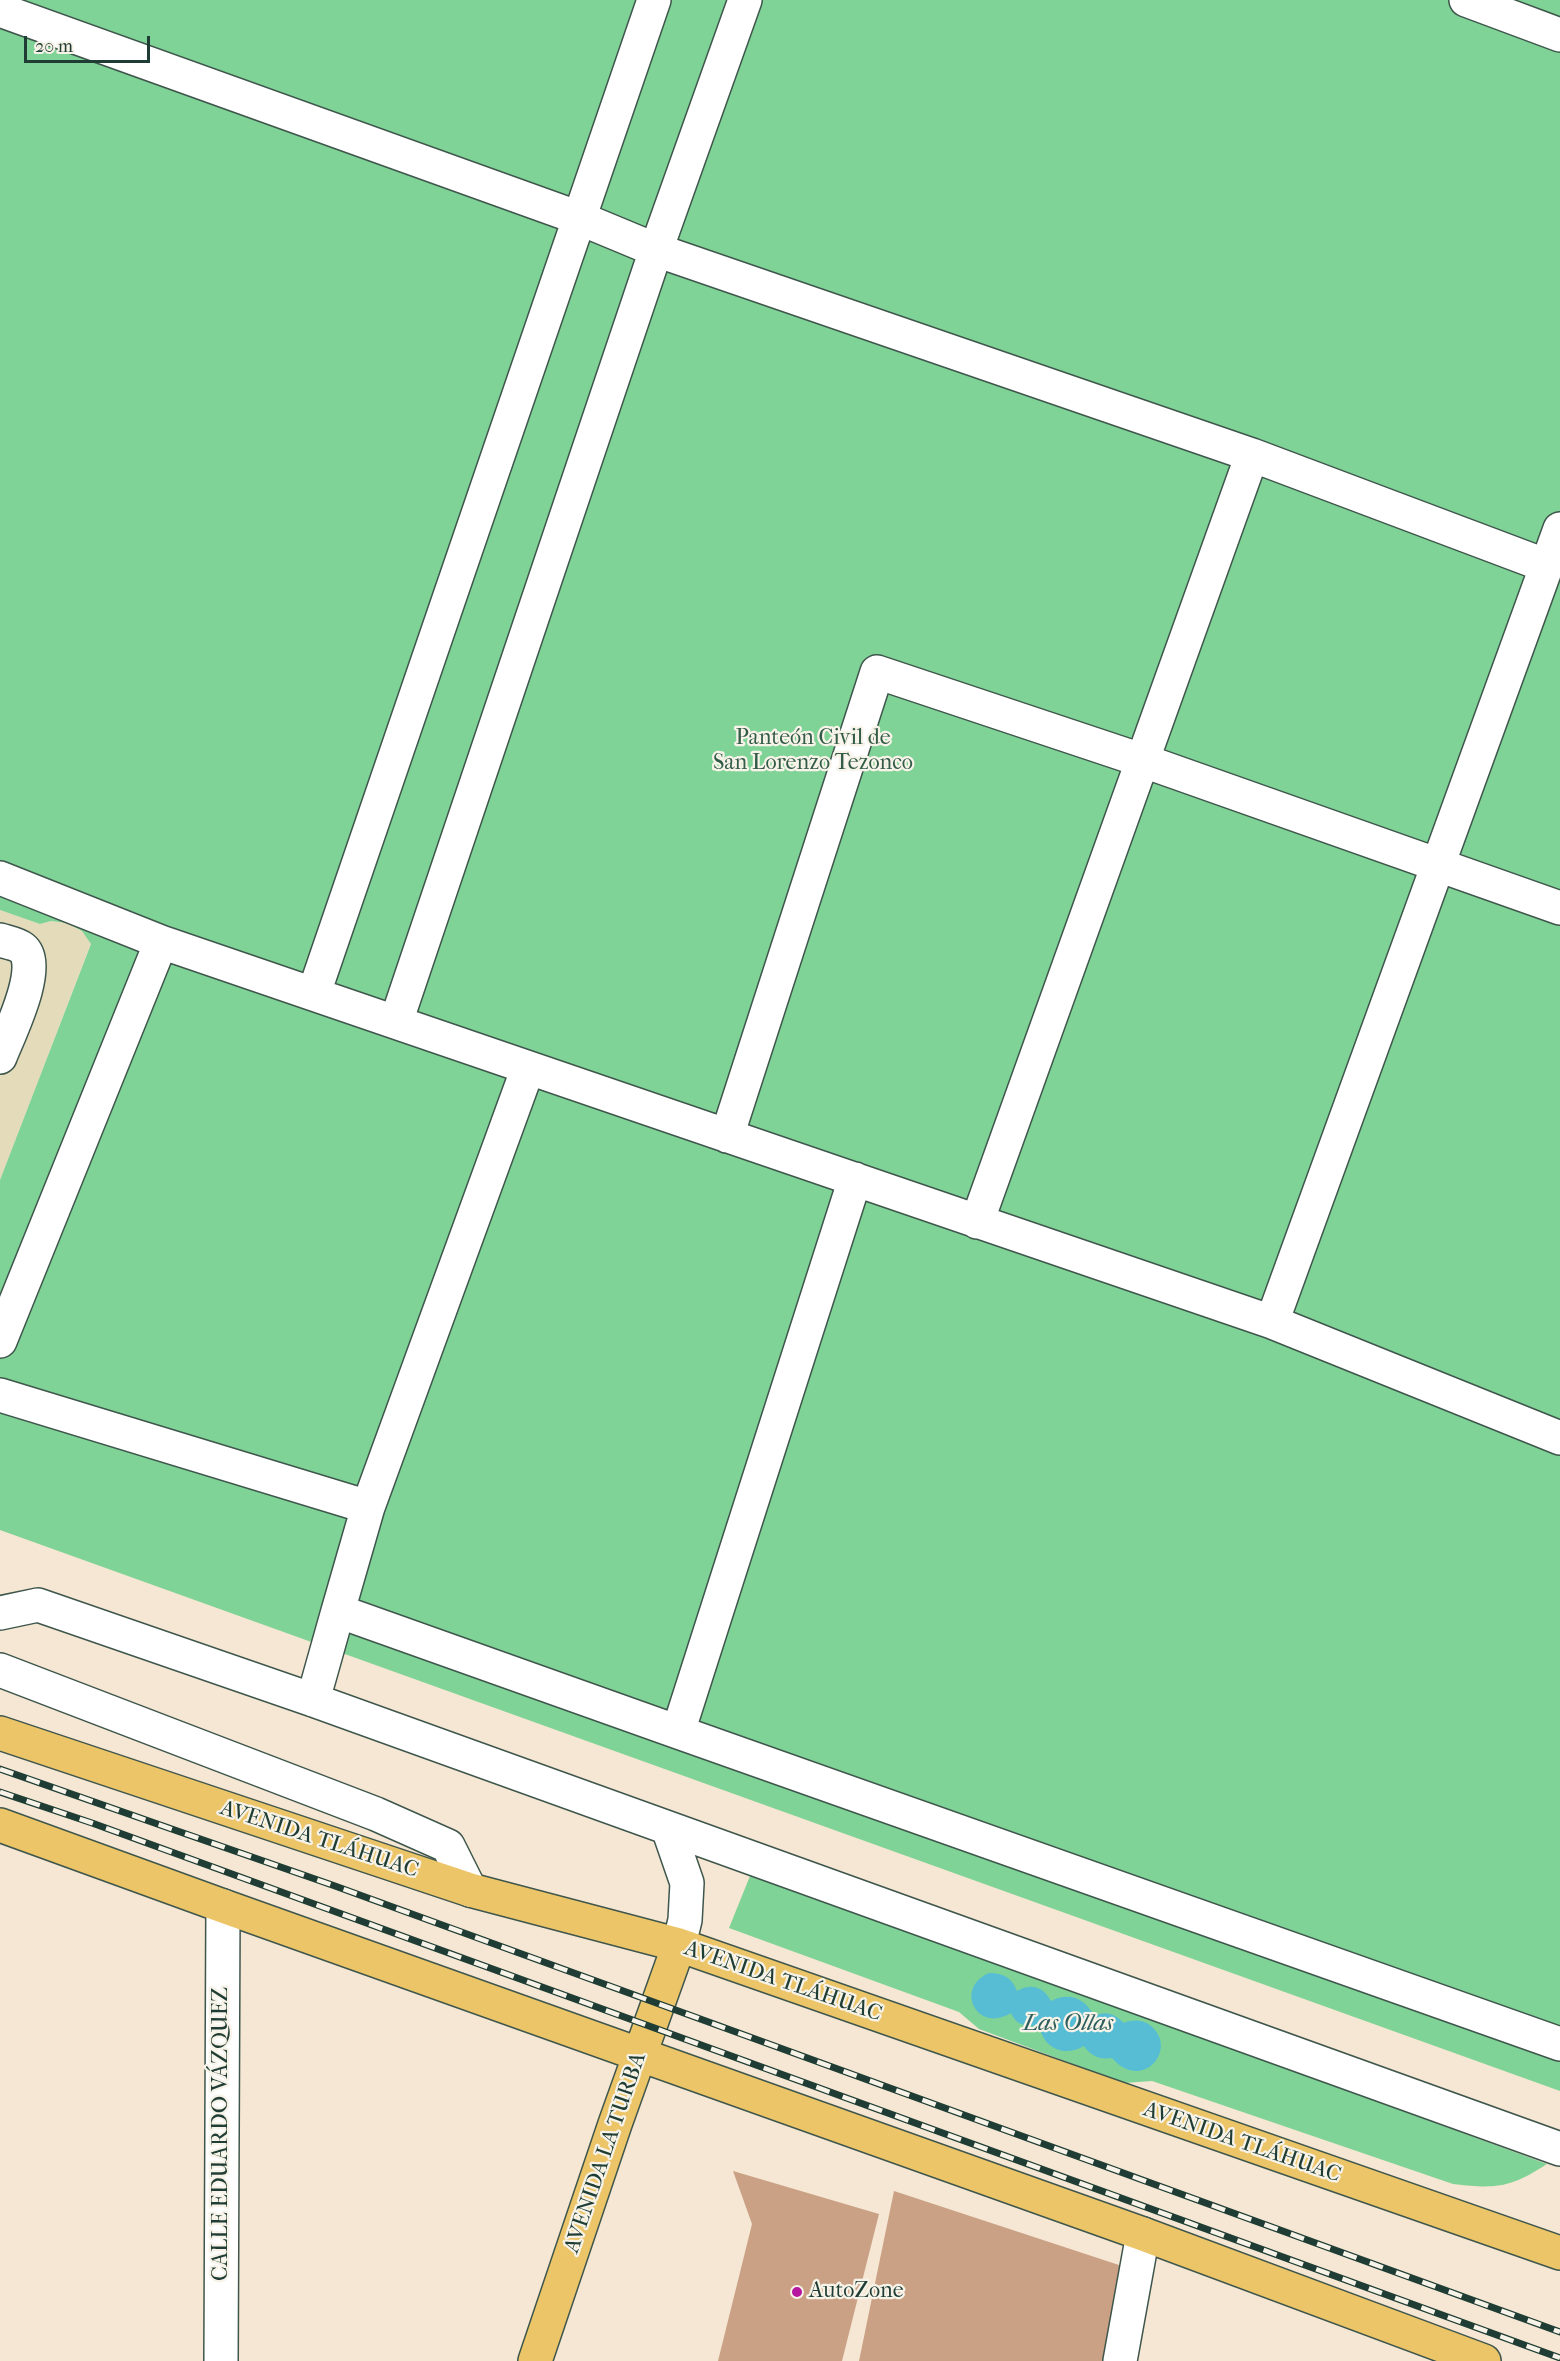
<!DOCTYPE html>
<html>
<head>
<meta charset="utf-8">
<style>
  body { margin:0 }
  #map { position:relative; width:1560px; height:2361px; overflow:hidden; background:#f5e7d3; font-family:"IM FELL French Canon",serif }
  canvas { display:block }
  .scale { position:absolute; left:24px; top:36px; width:126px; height:27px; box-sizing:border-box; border:3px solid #1f3d34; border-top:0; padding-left:8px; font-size:18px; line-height:21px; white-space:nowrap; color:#1f3d34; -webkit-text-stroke:4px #f7f3e8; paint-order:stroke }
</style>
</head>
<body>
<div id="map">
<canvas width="1560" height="2361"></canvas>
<div class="scale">20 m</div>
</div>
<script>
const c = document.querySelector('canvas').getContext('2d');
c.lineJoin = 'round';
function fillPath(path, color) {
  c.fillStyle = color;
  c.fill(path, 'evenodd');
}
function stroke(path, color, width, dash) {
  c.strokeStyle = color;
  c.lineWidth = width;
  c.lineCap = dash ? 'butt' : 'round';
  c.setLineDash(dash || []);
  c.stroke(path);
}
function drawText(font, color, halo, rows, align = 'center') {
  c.font = font + ' "IM FELL French Canon",serif';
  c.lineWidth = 4.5;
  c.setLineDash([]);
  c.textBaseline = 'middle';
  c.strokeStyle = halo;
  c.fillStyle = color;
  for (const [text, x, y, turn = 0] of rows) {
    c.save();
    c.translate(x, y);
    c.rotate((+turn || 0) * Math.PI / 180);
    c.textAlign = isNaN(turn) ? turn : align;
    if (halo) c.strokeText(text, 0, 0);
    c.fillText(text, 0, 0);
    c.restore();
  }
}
fillPath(new Path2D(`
  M0,910L40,924L51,921L67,923L82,931L91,943L0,1180Z`), '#e3dbba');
fillPath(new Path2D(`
  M0,0H1560V2091L0,1530V1180L91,944L82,931L67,923L51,921L40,924L0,910Z
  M752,1871L1547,2164C1510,2188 1496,2189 1453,2184L1152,2081L1124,2083L979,2029L959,2012L729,1928Z`), '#7fd396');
fillPath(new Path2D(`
  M989,1973C1004,1973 1012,1978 1017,1991C1031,1983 1043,1986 1051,2001C1069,1992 1085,1998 1094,2016C1106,2010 1115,2014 1124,2023C1134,2019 1143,2020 1151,2026C1179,2049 1142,2093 1112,2058C1099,2060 1091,2056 1084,2046C1064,2058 1043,2048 1039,2025C1027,2028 1016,2025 1011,2013C977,2034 954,1988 989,1973Z`), '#57bdd5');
fillPath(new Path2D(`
  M733,2171L879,2214L842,2361H718L752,2224Z
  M894,2191L1122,2266L1105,2361H859Z`), '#caa184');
const minor = new Path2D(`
  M1466,0L1560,35
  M0,10L579,218L656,250L1252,455L1547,566
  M0,878L161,942L1272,1322L1560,1438
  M0,940C6,942 17,944 22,948C44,965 8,1036 0,1057
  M314,993L654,0
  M396,1022L656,250L745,0
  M727,1136L877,672L1144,761L1560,908
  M855,1179L678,1732L1560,2044
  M977,1222L1252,455
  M1272,1322L1560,529
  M0,1341L161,942
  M0,1395L368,1507
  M338,1611L368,1507L528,1068
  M0,1613L38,1605L313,1700L1560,2149
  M0,1670L376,1814L448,1846L470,1890
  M313,1700L338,1611L678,1732
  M668,1828L687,1883L685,1920L679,1945
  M221,2361L223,1906
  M1120,2361L1143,2234`);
const major = new Path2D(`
  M0,1733L470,1890L679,1945L1560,2253
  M0,1825L223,1906L1143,2234L1484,2361
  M535,2361L615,2124L679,1945`);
stroke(minor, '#3f564c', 36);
stroke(major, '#3f564c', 36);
stroke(minor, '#fff', 33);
stroke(major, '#edc569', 33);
const rail = new Path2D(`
  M0,1769L335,1886L1560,2332
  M0,1792L92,1823L1560,2358`);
stroke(rail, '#1f3d34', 7);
stroke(rail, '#f7f3e8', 4.5, [14]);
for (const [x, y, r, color] of [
  [797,2292,6,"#b5179e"]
]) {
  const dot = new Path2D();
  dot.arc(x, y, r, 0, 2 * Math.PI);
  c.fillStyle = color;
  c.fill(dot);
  stroke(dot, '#f7f3e8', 2);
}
drawText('22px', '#325b48', '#f7f3e8', [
  ["Panteón Civil de",813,739],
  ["San Lorenzo Tezonco",813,764]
]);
drawText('22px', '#1f3d34', '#f7f3e8', [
  ["AVENIDA TLÁHUAC",319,1840,18],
  ["AVENIDA TLÁHUAC",783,1982,19],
  ["CALLE EDUARDO VÁZQUEZ",222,2134,-90],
  ["AVENIDA TLÁHUAC",1242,2143,19],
  ["AVENIDA LA TURBA",606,2153,-71]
]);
drawText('22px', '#1f3d34', '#f7f3e8', [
  ["AutoZone",809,2292]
], 'left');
drawText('italic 24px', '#2d5d5c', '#f7f3e8', [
  ["Las Ollas",1068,2024]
]);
</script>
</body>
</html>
